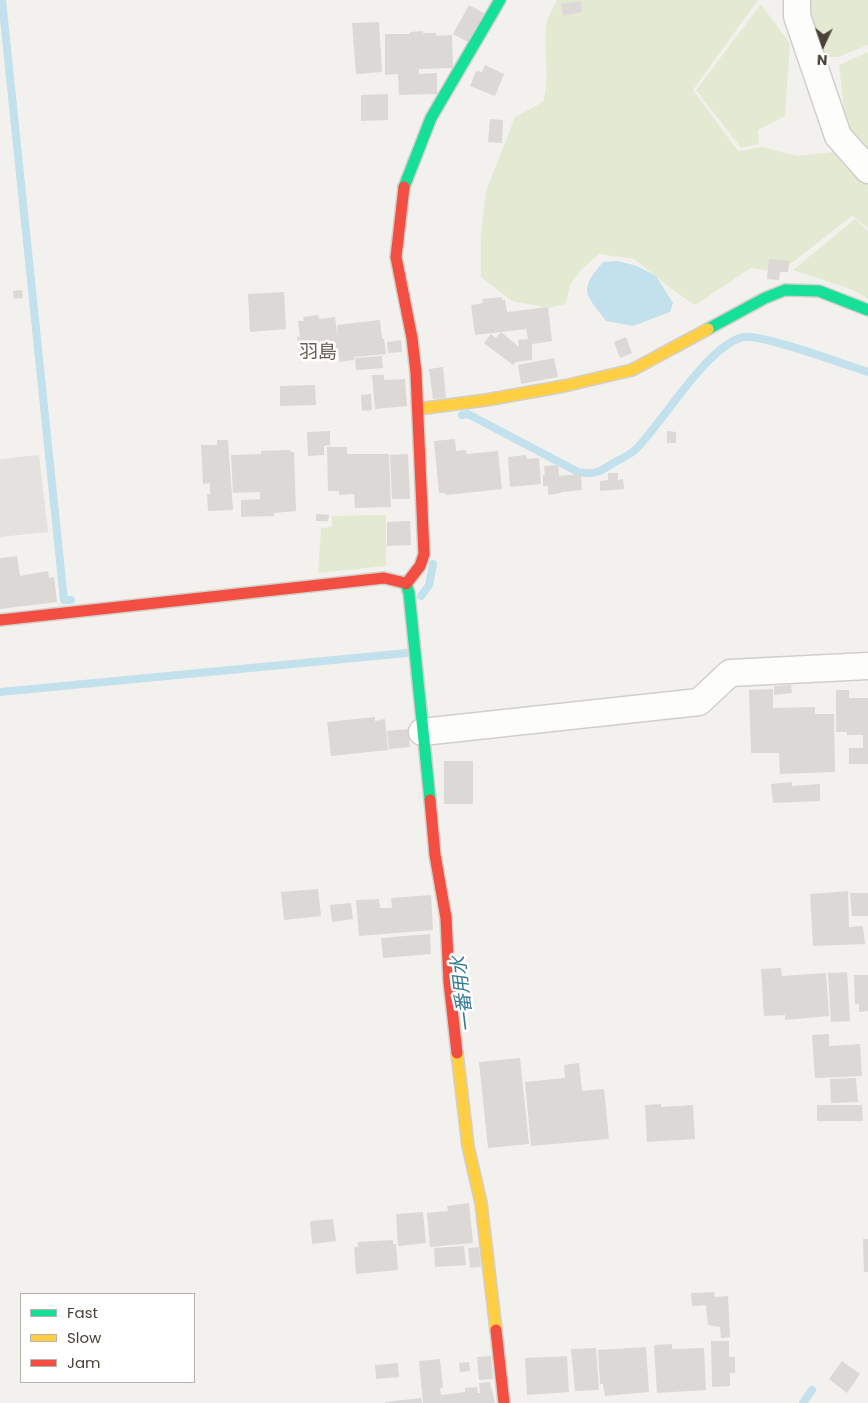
<!DOCTYPE html>
<html>
<head>
<meta charset="utf-8">
<style>
  body { margin:0 }
  #map { position:relative; width:868px; height:1403px; overflow:hidden; background:#f3f1ee; font-family:Poppins,sans-serif }
  canvas { display:block }
  .legend { position:absolute; left:20px; top:1293px; width:175px; height:90px; box-sizing:border-box; background:#fff; border:1px solid #b6b3b0; margin:0; padding:6px 9px; list-style:none; font-size:15px; color:#48413a }
  .legend li { display:flex; align-items:center; gap:10px; height:25px }
  .legend b { width:25px; border:1px solid #b6b3b0 }
  .north { position:absolute; left:798px; top:20px; width:50px; height:50px; -webkit-text-stroke:4px #fff; paint-order:stroke; rotate:183deg; font-size:14px; font-weight:700; line-height:20px; text-align:center; color:#48413a }
  .north::after { content:''; display:block; margin:auto; width:18px; height:22px; background:#48413a; clip-path:polygon(50% 0,100% 100%,50% 72%,0 100%) }
</style>
</head>
<body>
<div id="map">
<canvas width="868" height="1403"></canvas>
<ul class="legend">
<li><b style="height:6px;background:#16e098"></b>Fast</li>
<li><b style="height:6px;background:#ffcf43"></b>Slow</li>
<li><b style="height:6px;background:#f24e42"></b>Jam</li>
</ul>
<div class="north">N</div>
</div>
<script>
const c = document.querySelector('canvas').getContext('2d');
c.lineJoin = 'round';
function fillPath(path, color) {
  c.fillStyle = color;
  c.fill(path, 'evenodd');
}
function stroke(path, color, width, dash) {
  c.strokeStyle = color;
  c.lineWidth = width;
  c.lineCap = dash ? 'butt' : 'round';
  c.setLineDash(dash || []);
  c.stroke(path);
}
function drawText(font, color, halo, rows, align = 'center') {
  c.font = font + ' Poppins,"Noto Sans JP",sans-serif';
  c.lineWidth = 5;
  c.setLineDash([]);
  c.textBaseline = 'middle';
  c.strokeStyle = halo;
  c.fillStyle = color;
  for (const [text, x, y, turn = 0] of rows) {
    c.save();
    c.translate(x, y);
    c.rotate((+turn || 0) * Math.PI / 180);
    c.textAlign = isNaN(turn) ? turn : align;
    if (halo) c.strokeText(text, 0, 0);
    c.fillText(text, 0, 0);
    c.restore();
  }
}
fillPath(new Path2D(`
  M39,455L48,532L0,537V459Z`), '#e4e1de');
fillPath(new Path2D(`
  M557,0H758L693,90L738,151L762,147L797,156L833,152L868,184V228L852,216L780,272L751,268L695,305L673,290L634,259L599,254L582,269L570,285L566,304L548,308L512,301L481,277V234L486,191L515,117L543,102C551,75 542,48 547,21C549,14 554,7 557,0Z
  M803,0H868V45L838,57H818Z
  M761,4L790,44L785,116L758,130L759,144L741,148L696,90Z
  M868,52V155L846,128L839,65Z
  M855,219L868,231V299L853,290L793,270Z
  M386,515V566L318,573L321,528L332,527V516Z`), '#e4ead1');
fillPath(new Path2D(`
  M618,261L637,266L656,276L673,303L670,312L633,326L606,321C585,293 578,291 603,262Z`), '#c3e1ec');
stroke(new Path2D(`
  M2,0L64,600H71
  M462,415L468,414L578,472C595,475 599,472 613,463C621,459 630,455 636,449C664,421 707,346 743,337C760,333 846,365 868,372
  M421,596L429,585L433,564
  M0,692L407,653
  M803,1403L812,1390`), '#c3e1ec', 8);
fillPath(new Path2D(`
  M581,1L582,12L563,16L561,4Z
  M469,5L484,13L468,42L453,34Z
  M379,22L382,72L356,74L352,23Z
  M423,31V33H436V36L452,35L453,68L419,69V74L437,73V94L399,95L398,74L385,75V34H410V32Z
  M485,65L504,74L495,96L470,86L476,71L482,72Z
  M388,94V120L361,121V95Z
  M490,119L503,120L502,143L488,142Z
  M769,259L789,261L788,272H780L779,280L767,279Z
  M22,290L23,298L14,299L13,291Z
  M284,292L286,329L250,332L248,294Z
  M502,297V300H505L507,312L548,307L552,341L532,344V360L516,362L513,365L484,343L491,334L496,338L501,332L519,347L518,340L528,339L526,329L475,335L471,305L483,303L482,299Z
  M318,315L319,319L335,317L338,341L337,325L380,320L382,339H384L386,354L354,357V360L339,362V355H335L334,341L326,342L327,356L300,359L297,337H300L298,321H304L303,317Z
  M626,337L632,353L620,358L614,342Z
  M401,340L402,352L388,353L387,342Z
  M382,356L383,368L356,370L355,358Z
  M554,358L558,377L521,384L518,365Z
  M443,367L446,398L433,399L429,369Z
  M372,375H384V380L405,379L407,406L375,409Z
  M315,385L316,405L280,406V386Z
  M371,394L372,410L362,411L361,395Z
  M330,431V445L324,446V455L308,456L307,432Z
  M667,431L676,432V443H667Z
  M455,439L456,451L466,450L467,454L498,451L502,489L446,495L445,493H439L434,441Z
  M217,440H228L233,510L208,511L207,494H210V483L203,484L201,445H217Z
  M327,447H347V454H389L391,507L355,508L354,494L339,495V491H328Z
  M290,450V452H294L296,511L274,513V516L241,517V500L260,499V492L233,493L231,455L261,454V451Z
  M408,454L410,499H392L390,455Z
  M526,455L527,459L539,458L541,484L510,487L508,457Z
  M558,465L559,476L581,474L582,490L561,492V493L548,495V486H543V475H545L544,466Z
  M608,473H618V480L623,479L624,489L600,491V481L608,480Z
  M316,514L329,515L328,521H316Z
  M410,521L411,545L387,546V522Z
  M17,556L20,576L48,571L49,578L54,577L57,602L0,609V558Z
  M791,685L792,693L774,695V686Z
  M773,689V708L815,707V714H834L835,772L780,774L779,753H751L749,690Z
  M836,690H849V698H868V764H849V748H863V735H847V732H836Z
  M375,717V721L385,719L388,750L331,756L327,722Z
  M408,729L410,747L389,749L387,731Z
  M444,761H473V804H444Z
  M792,782V786L820,784V801L773,803L771,784Z
  M318,889L321,916L284,920L281,892Z
  M848,891L849,927L863,926L865,944L813,946L810,894Z
  M850,893H868V916H852Z
  M431,895L433,930L359,936L356,900L379,899L380,908H392L391,898Z
  M351,903L353,919L332,922L330,905Z
  M430,934L431,954L383,958L381,938Z
  M781,968L782,976L826,973L829,1016L785,1020V1015L764,1016L761,969Z
  M847,972L850,1021L831,1022L828,973Z
  M854,975H868V1011L859,1012V1004H855Z
  M829,1034V1046L860,1044L862,1076L815,1078L812,1035Z
  M520,1058L529,1144L488,1148L479,1062Z
  M579,1063L582,1091L604,1089L609,1139L531,1146L525,1082L565,1078L564,1065Z
  M856,1078L858,1102L831,1103L830,1079Z
  M661,1104V1107L693,1105L695,1139L647,1142L645,1105Z
  M817,1105H862L863,1121H817Z
  M469,1203L473,1243L430,1247L427,1213L448,1211L447,1206Z
  M423,1212L426,1243L398,1246L396,1214Z
  M333,1219L336,1241L312,1244L310,1221Z
  M863,1239H868V1272H864Z
  M393,1240V1244H396L398,1270L356,1274L354,1247H358V1242Z
  M464,1246L466,1265L435,1267L434,1248Z
  M479,1247L481,1267L470,1268L468,1248Z
  M714,1292L715,1297L728,1296L730,1337L721,1338L720,1327L708,1325L706,1305L692,1306L691,1293Z
  M711,1341H729V1357H735V1373H730V1386L712,1387Z
  M672,1344V1349L704,1348L706,1390L657,1393L654,1345Z
  M646,1347L649,1392L605,1396L603,1384H600L598,1350Z
  M596,1348L599,1390L575,1391L571,1349Z
  M491,1356L493,1379L479,1380L477,1357Z
  M567,1356L569,1392L527,1395L525,1358Z
  M440,1359L443,1388H440L441,1395L465,1392V1388L477,1387L478,1393H480L479,1383L490,1382L495,1403H423L419,1361Z
  M842,1361L860,1374L847,1393L829,1379Z
  M469,1362L470,1371L460,1372L459,1363Z
  M398,1363L399,1377L376,1379L375,1365Z
  M421,1398L422,1403H386L385,1402Z`), '#dbd8d5');
const street = new Path2D(`
  M797,0V16L838,136L868,170
  M422,732L699,702L730,673L868,666`);
const fast = new Path2D(`
  M404,187L431,118L500,0
  M708,329L765,298L785,290L819,291L868,310
  M401,582L406,584L409,593L430,800`);
const slow = new Path2D(`
  M418,409L486,400L564,386L632,370L708,329
  M457,1053L468,1146L481,1203L496,1330`);
const jam = new Path2D(`
  M404,187L396,257L412,338L416,373L424,554L420,566L406,584
  M0,620L384,578L401,582
  M430,800L435,855L446,918L449,982L457,1053
  M496,1330L504,1403`);
stroke(street, '#d1cecb', 29);
stroke(fast, '#d4cfc9', 14);
stroke(slow, '#d4cfc9', 14);
stroke(jam, '#d4cfc9', 14);
stroke(street, '#fdfdfc', 26);
stroke(fast, '#16e098', 11);
stroke(slow, '#ffcf43', 11);
stroke(jam, '#f24e42', 11);
drawText('19px', '#6a5d52', '#fff', [
  ["羽島",318,353]
]);
drawText('italic 19px', '#367a95', '#fff', [
  ["一番用水",464,994,-97]
]);
</script>
</body>
</html>
